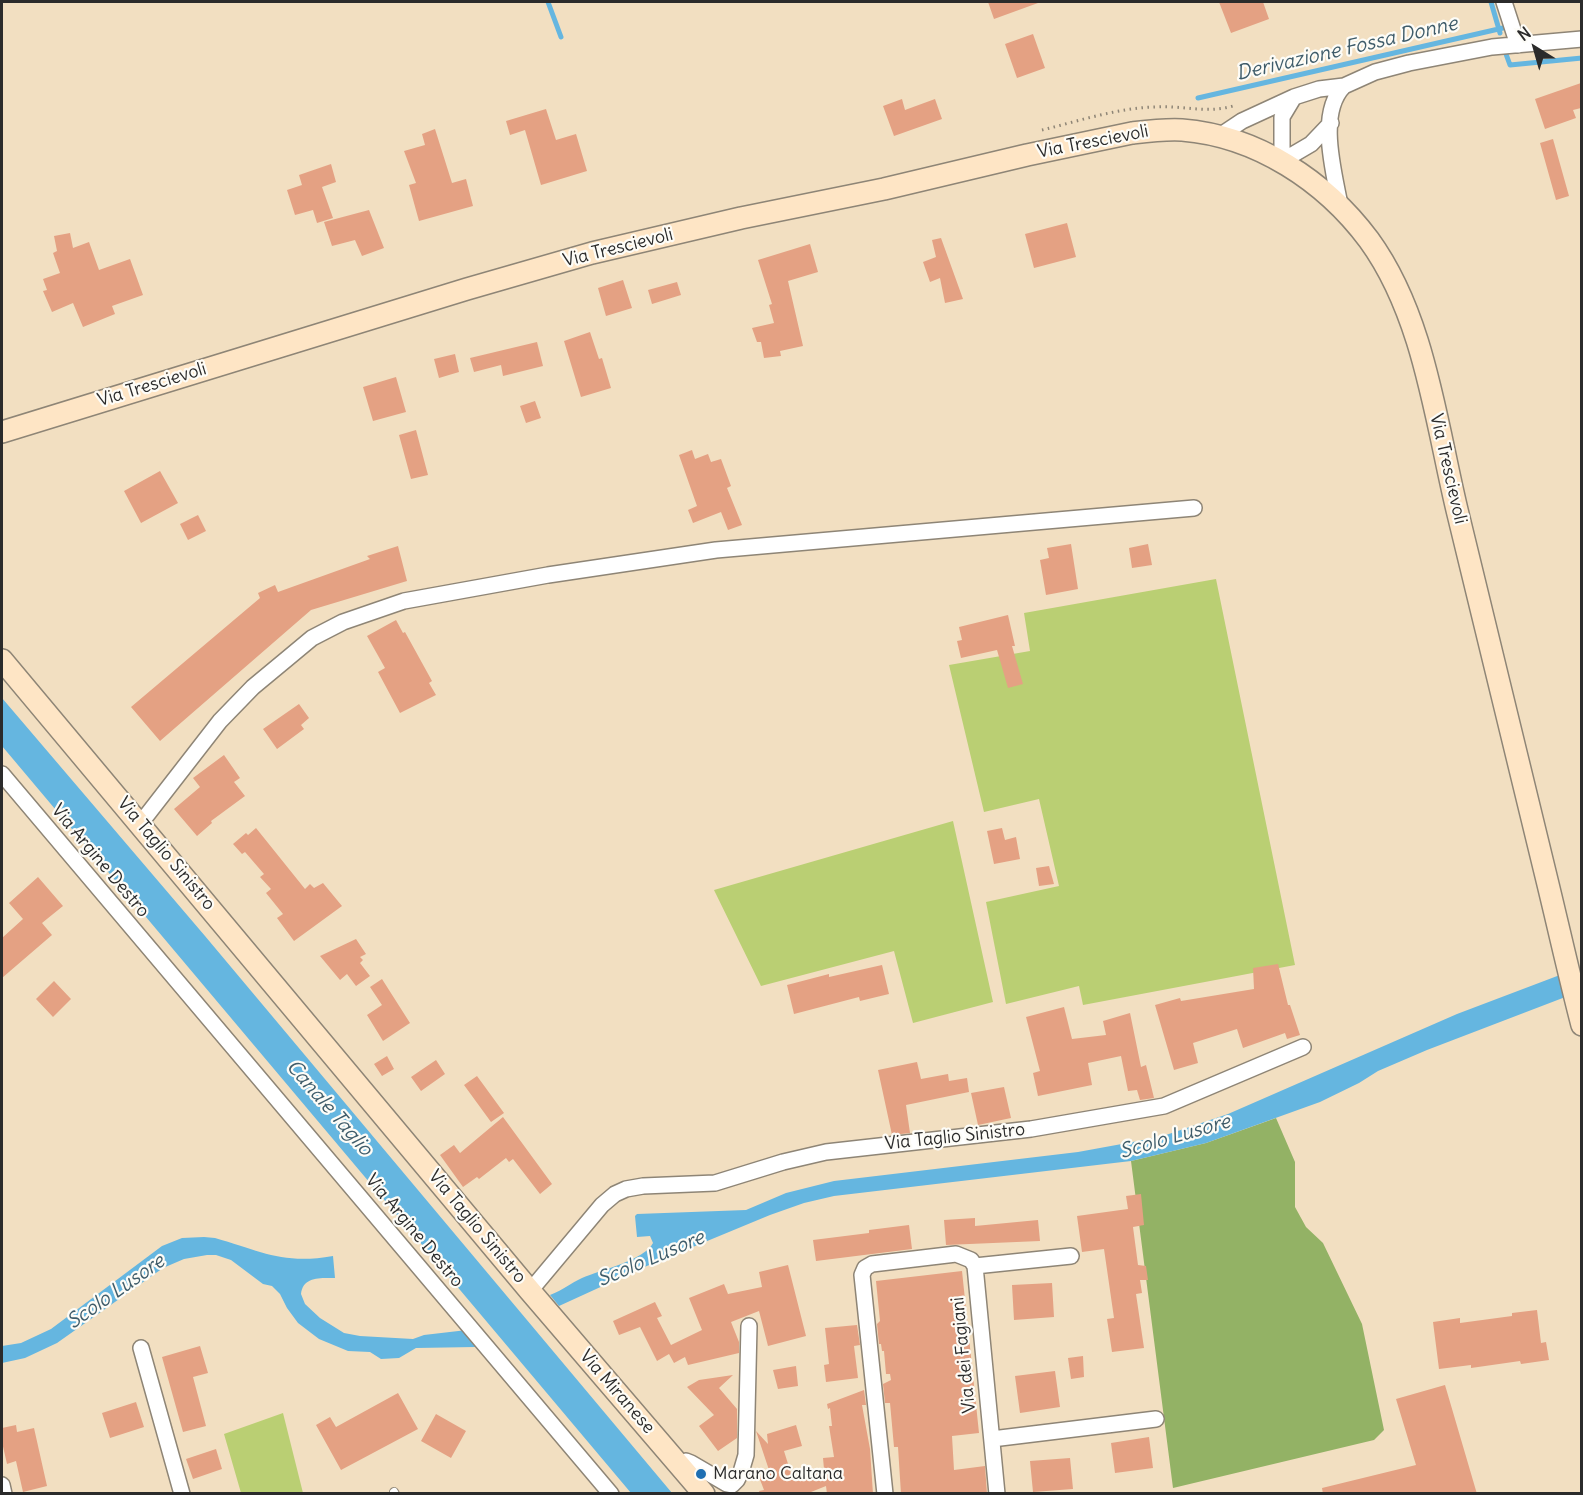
<!DOCTYPE html>
<html>
<head>
<meta charset="utf-8">
<style>
  body { margin:0 }
  #map { position:relative; width:1583px; height:1495px; overflow:hidden; background:#f2dfc1; font-family:Delius,sans-serif }
  canvas { display:block }
  .frame { position:absolute; inset:0; border:3px solid #2b2b2b; pointer-events:none }
  .north { position:absolute; left:1505px; top:18px; width:60px; height:60px; -webkit-text-stroke:4px #fdfcf7; paint-order:stroke; rotate:323deg; font-size:16px; font-weight:700; line-height:24px; text-align:center; color:#2b2b2b }
  .north::after { content:''; display:block; margin:auto; width:21px; height:27px; background:#2b2b2b; clip-path:polygon(50% 0,100% 100%,50% 72%,0 100%) }
</style>
</head>
<body>
<div id="map">
<canvas width="1583" height="1495"></canvas>
<div class="frame"></div>
<div class="north">N</div>
</div>
<script>
const c = document.querySelector('canvas').getContext('2d');
c.lineJoin = 'round';
function fillPath(path, color) {
  c.fillStyle = color;
  c.fill(path, 'evenodd');
}
function stroke(path, color, width, dash) {
  c.strokeStyle = color;
  c.lineWidth = width;
  c.lineCap = dash ? 'butt' : 'round';
  c.setLineDash(dash || []);
  c.stroke(path);
}
function drawText(font, color, halo, rows, align = 'center') {
  c.font = font + ' Delius,sans-serif';
  c.lineWidth = 4.5;
  c.setLineDash([]);
  c.textBaseline = 'middle';
  c.strokeStyle = halo;
  c.fillStyle = color;
  for (const [text, x, y, turn = 0] of rows) {
    c.save();
    c.translate(x, y);
    c.rotate((+turn || 0) * Math.PI / 180);
    c.textAlign = isNaN(turn) ? turn : align;
    if (halo) c.strokeText(text, 0, 0);
    c.fillText(text, 0, 0);
    c.restore();
  }
}
fillPath(new Path2D(`
  M1216,579L1295,965L1083,1005L1079,986L1006,1004L986,902L1059,886L1039,799L984,812L949,665L1030,651L1024,613Z
  M953,821L993,1002L913,1023L894,951L761,986L714,890Z
  M283,1413L303,1493H241L224,1434Z`), '#bacf73');
fillPath(new Path2D(`
  M1276,1118L1295,1162V1207L1306,1227L1323,1243L1362,1324L1384,1430L1374,1440L1173,1488L1131,1161L1206,1143Z`), '#93b265');
fillPath(new Path2D(`
  M2,698L205,936L672,1493H631L2,746Z
  M1581,967V991L1427,1050L1378,1071L1359,1083L1320,1102L1206,1143L1131,1161L834,1196L804,1203L770,1215L642,1268L559,1306L550,1295C563,1290 571,1283 582,1278C600,1270 645,1260 653,1243L650,1236L637,1237L635,1216L637,1214L746,1210L786,1193L834,1181L1078,1152L1160,1137L1228,1114L1457,1014Z
  M204,1237L215,1238C261,1251 283,1265 333,1256L335,1278C321,1278 303,1276 301,1294L305,1304L320,1318L344,1333L360,1336L413,1339L424,1335L467,1330L477,1342L475,1347L416,1348L399,1358L381,1359L370,1352L348,1351L319,1339L298,1323L287,1308L280,1294L272,1286L263,1284L231,1260L216,1255H207L184,1259L163,1268L57,1343L25,1358L2,1363V1346L21,1343L51,1329L162,1246L182,1238Z`), '#65b6e0');
stroke(new Path2D(`
  M548,2L561,37
  M1491,2L1500,33
  M1506,54L1510,65L1582,58
  M1198,98L1503,28`), '#65b6e0', 5);
fillPath(new Path2D(`
  M988,2H1037L1038,3L994,19Z
  M1219,2H1263L1269,19L1231,33Z
  M1033,34L1045,68L1017,78L1005,44Z
  M1581,83V108L1573,110L1576,118L1545,129L1535,99Z
  M902,99L905,110L935,99L942,119L894,136L883,106Z
  M546,109L556,140L576,134L587,171L541,185L525,130L510,135L506,121Z
  M435,129L452,183L466,179L473,206L419,221L409,185L416,183L404,151L425,145L422,134Z
  M1553,139L1569,196L1556,200L1540,143Z
  M331,164L336,182L322,187L333,218L317,223L313,210L295,215L287,190L302,185L299,175Z
  M369,210L384,248L362,256L355,240L332,246L324,222Z
  M1067,223L1076,257L1034,268L1025,234Z
  M70,233L73,248L89,242L99,270L130,259L143,295L112,306L115,314L83,327L73,303L52,312L43,291L47,290L43,279L60,273L53,253L57,251L54,236Z
  M941,238L963,299L945,303L940,278L930,282L923,262L936,257L932,240Z
  M810,244L818,272L788,281L803,346L780,351L781,356L764,358L761,342H757L752,328L774,323L769,305L772,304L758,260Z
  M623,280L632,308L606,316L598,288Z
  M677,282L681,295L652,304L648,290Z
  M590,332L599,359L602,358L611,388L581,397L564,341Z
  M537,342L543,366L503,376L501,365L474,372L470,358Z
  M455,354L459,372L439,378L434,359Z
  M396,377L406,412L373,421L363,387Z
  M535,401L541,418L526,423L520,406Z
  M416,430L428,475L411,479L399,435Z
  M692,450L695,459L708,454L711,462L721,459L731,486L727,488L742,525L728,530L721,512L693,523L688,510L697,506L679,455Z
  M160,471L178,503L141,523L124,491Z
  M198,515L206,531L188,540L180,524Z
  M1071,544L1078,589L1046,595L1040,560L1049,558L1047,548Z
  M1148,544L1152,565L1132,568L1129,548Z
  M398,546L407,581L311,610L160,741L131,707L260,598L258,593L275,585L278,592L370,559L367,556Z
  M1008,615L1015,646H1012L1023,684L1008,688L997,650L961,658L957,641L962,640L959,627Z
  M396,620L403,633L405,632L432,681L429,683L436,695L400,713L378,672L385,668L367,636Z
  M299,704L309,718L301,725L304,729L277,749L263,729Z
  M224,755L240,778L234,782L245,796L211,821L212,823L197,836L174,809L200,787L193,778Z
  M256,828L305,889L310,884L314,888L323,883L342,906L294,941L277,918L283,914L266,893L271,889L260,877L264,874L245,852L242,854L233,844L246,833L248,835Z
  M1002,828L1005,840L1016,837L1020,859L994,864L987,831Z
  M1049,866L1054,884L1039,886L1036,868Z
  M38,877L63,906L42,923L52,935L2,978V938L23,919L9,903Z
  M356,939L366,954L360,957L363,960L360,963L370,976L356,986L347,974L340,980L320,956Z
  M1278,964L1288,1005H1290L1300,1035L1287,1039L1285,1033L1243,1048L1237,1029L1193,1043L1198,1063L1174,1070L1155,1005L1180,998L1181,1001L1254,989L1253,968Z
  M882,965L889,994L860,1001L859,997L794,1014L787,985L829,974V977Z
  M382,979L410,1023L383,1041L367,1015L382,1005L370,987Z
  M54,981L71,999L53,1017L36,999Z
  M1064,1007L1072,1039L1106,1035L1103,1021L1130,1013L1141,1067L1146,1065L1154,1098L1140,1100L1137,1090L1128,1091L1121,1056L1088,1063L1092,1085L1038,1096L1033,1073L1040,1071L1026,1017Z
  M387,1056L394,1069L382,1076L374,1064Z
  M436,1060L445,1074L421,1091L411,1077Z
  M917,1062L921,1079L948,1074L949,1081L967,1078L969,1092L906,1105L910,1133L892,1135L878,1070Z
  M477,1076L504,1113L491,1122L464,1085Z
  M1004,1087L1011,1118L978,1125L971,1093Z
  M503,1117L552,1184L540,1194L513,1159L509,1162L506,1158L479,1179L477,1177L463,1187L440,1155L454,1145L460,1153Z
  M1141,1194L1144,1225L1133,1227L1138,1265L1146,1266L1148,1280H1140L1142,1293L1136,1294L1144,1348L1112,1352L1107,1319L1114,1318L1104,1249L1082,1252L1077,1216L1128,1209L1126,1196Z
  M975,1218V1226L1038,1220L1040,1241L946,1245L944,1220Z
  M909,1225L912,1249L816,1261L813,1240L869,1233V1230Z
  M788,1265L806,1336L768,1346L759,1311L731,1322L739,1342V1353L688,1365L685,1357L674,1363L669,1354L657,1361L640,1327L619,1335L613,1321L655,1302L662,1316L657,1318L671,1345L702,1330L689,1298L724,1284L728,1294L762,1287L759,1272Z
  M962,1271L979,1433L952,1436L954,1470L985,1466L987,1494H901L898,1447H894L890,1403H885L883,1384L891,1380L890,1374H886L884,1351H882L881,1344H879L877,1324L880,1321L876,1281Z
  M1052,1283L1054,1317L1014,1320L1012,1285Z
  M1537,1310L1541,1343L1546,1342L1549,1360L1521,1364L1520,1361L1471,1368V1365L1439,1369L1433,1322L1460,1318V1323L1512,1316V1313Z
  M857,1325L860,1345L854,1346L858,1378L826,1382L824,1365L829,1364L825,1328Z
  M200,1346L208,1373L193,1377L206,1426L183,1432L162,1357Z
  M1083,1356L1084,1377L1071,1379L1068,1358Z
  M796,1366L798,1386L778,1389L773,1370Z
  M1055,1371L1060,1407L1020,1413L1015,1376Z
  M733,1375L719,1388L737,1409V1438L718,1451L699,1426L714,1415L687,1387L699,1380Z
  M1445,1385L1477,1494H1323L1322,1488L1416,1465L1396,1399Z
  M864,1390L866,1405H862L870,1449L873,1494H827L826,1486L806,1494H760L759,1491L764,1490L759,1477L770,1473L756,1431L768,1444L767,1434L796,1425L802,1446L784,1451L793,1480L824,1469L823,1458L834,1457L829,1426H832L830,1408L828,1409L827,1404Z
  M398,1393L418,1429L341,1470L316,1425L330,1417L336,1427Z
  M136,1402L144,1427L110,1438L102,1413Z
  M436,1414L466,1431L451,1458L421,1441Z
  M16,1425L17,1432L34,1428L47,1486L23,1492L16,1461L7,1464L2,1442V1428Z
  M1149,1437L1153,1468L1115,1473L1111,1443Z
  M216,1449L222,1469L193,1479L186,1459Z
  M1070,1458L1073,1489L1033,1492L1030,1461Z`), '#e4a183');
const lane = new Path2D(`
  M394,1492L395,1494`);
const street = new Path2D(`
  M1504,2L1518,45
  M1294,97L1282,117V161L1311,144L1331,123
  M1218,137L1242,121L1294,97L1319,89L1344,86L1375,72L1409,63L1492,47L1582,39
  M1340,205C1334,172 1317,113 1344,86
  M2,774L611,1494
  M139,822L147,815L220,721L253,687L288,658L312,638L343,622L404,601L548,575L716,550L1194,508
  M975,1266L997,1494
  M530,1291L602,1205L615,1194L626,1189L643,1186L715,1183L783,1162L826,1152L1031,1129L1164,1106L1303,1047
  M141,1348L182,1494
  M992,1439L1156,1419
  M681,1465L686,1461L691,1463L727,1484L732,1485L737,1480L741,1472L746,1455L749,1326
  M2,1485L4,1494
  M885,1494L862,1275L865,1268L872,1264L956,1254L971,1260L975,1266L1071,1256`);
const secondary = new Path2D(`
  M2,432L467,289L592,253L741,218L884,189L1027,155L1132,133C1149,131 1165,129 1182,130C1257,136 1325,181 1369,240C1425,317 1436,424 1458,514C1487,635 1517,755 1546,876C1558,925 1569,975 1582,1025
  M2,660L530,1291L704,1494`);
stroke(lane, '#8e8576', 10);
stroke(street, '#8e8576', 18);
stroke(secondary, '#8e8576', 24);
stroke(new Path2D(`
  M1042,130C1079,121 1117,108 1155,107C1182,105 1206,114 1233,106`), '#8e8576', 3, [1.5, 4.5]);
stroke(lane, '#fff', 8);
stroke(street, '#fff', 15);
stroke(secondary, '#fee5c5', 21);
for (const [x, y, r, color] of [
  [701,1474,6,"#1f6fb2"]
]) {
  const dot = new Path2D();
  dot.arc(x, y, r, 0, 2 * Math.PI);
  c.fillStyle = color;
  c.fill(dot);
  stroke(dot, '#fdfcf7', 2);
}
drawText('18px', '#2b2b2b', '#fdfcf7', [
  ["Via Trescievoli",1093,142,-11],
  ["Via Trescievoli",618,248,-14],
  ["Via Trescievoli",152,385,-17],
  ["Via Trescievoli",1448,469,77],
  ["Via Taglio Sinistro",166,854,50],
  ["Via Argine Destro",100,861,50],
  ["Via Taglio Sinistro",955,1137,-6],
  ["Via Taglio Sinistro",477,1227,50],
  ["Via Argine Destro",414,1231,50],
  ["Via dei Fagiani",964,1355,-96],
  ["Via Miranese",617,1392,49]
]);
drawText('18px', '#2b2b2b', '#fdfcf7', [
  ["Marano Caltana",713,1474]
], 'left');
drawText('italic 20px', '#3f5c6a', '#fdfcf7', [
  ["Derivazione Fossa Donne",1347,49,-13],
  ["Canale Taglio",329,1108,49],
  ["Scolo Lusore",1175,1137,-16],
  ["Scolo Lusore",651,1259,-23],
  ["Scolo Lusore",116,1292,-35]
]);
</script>
</body>
</html>
